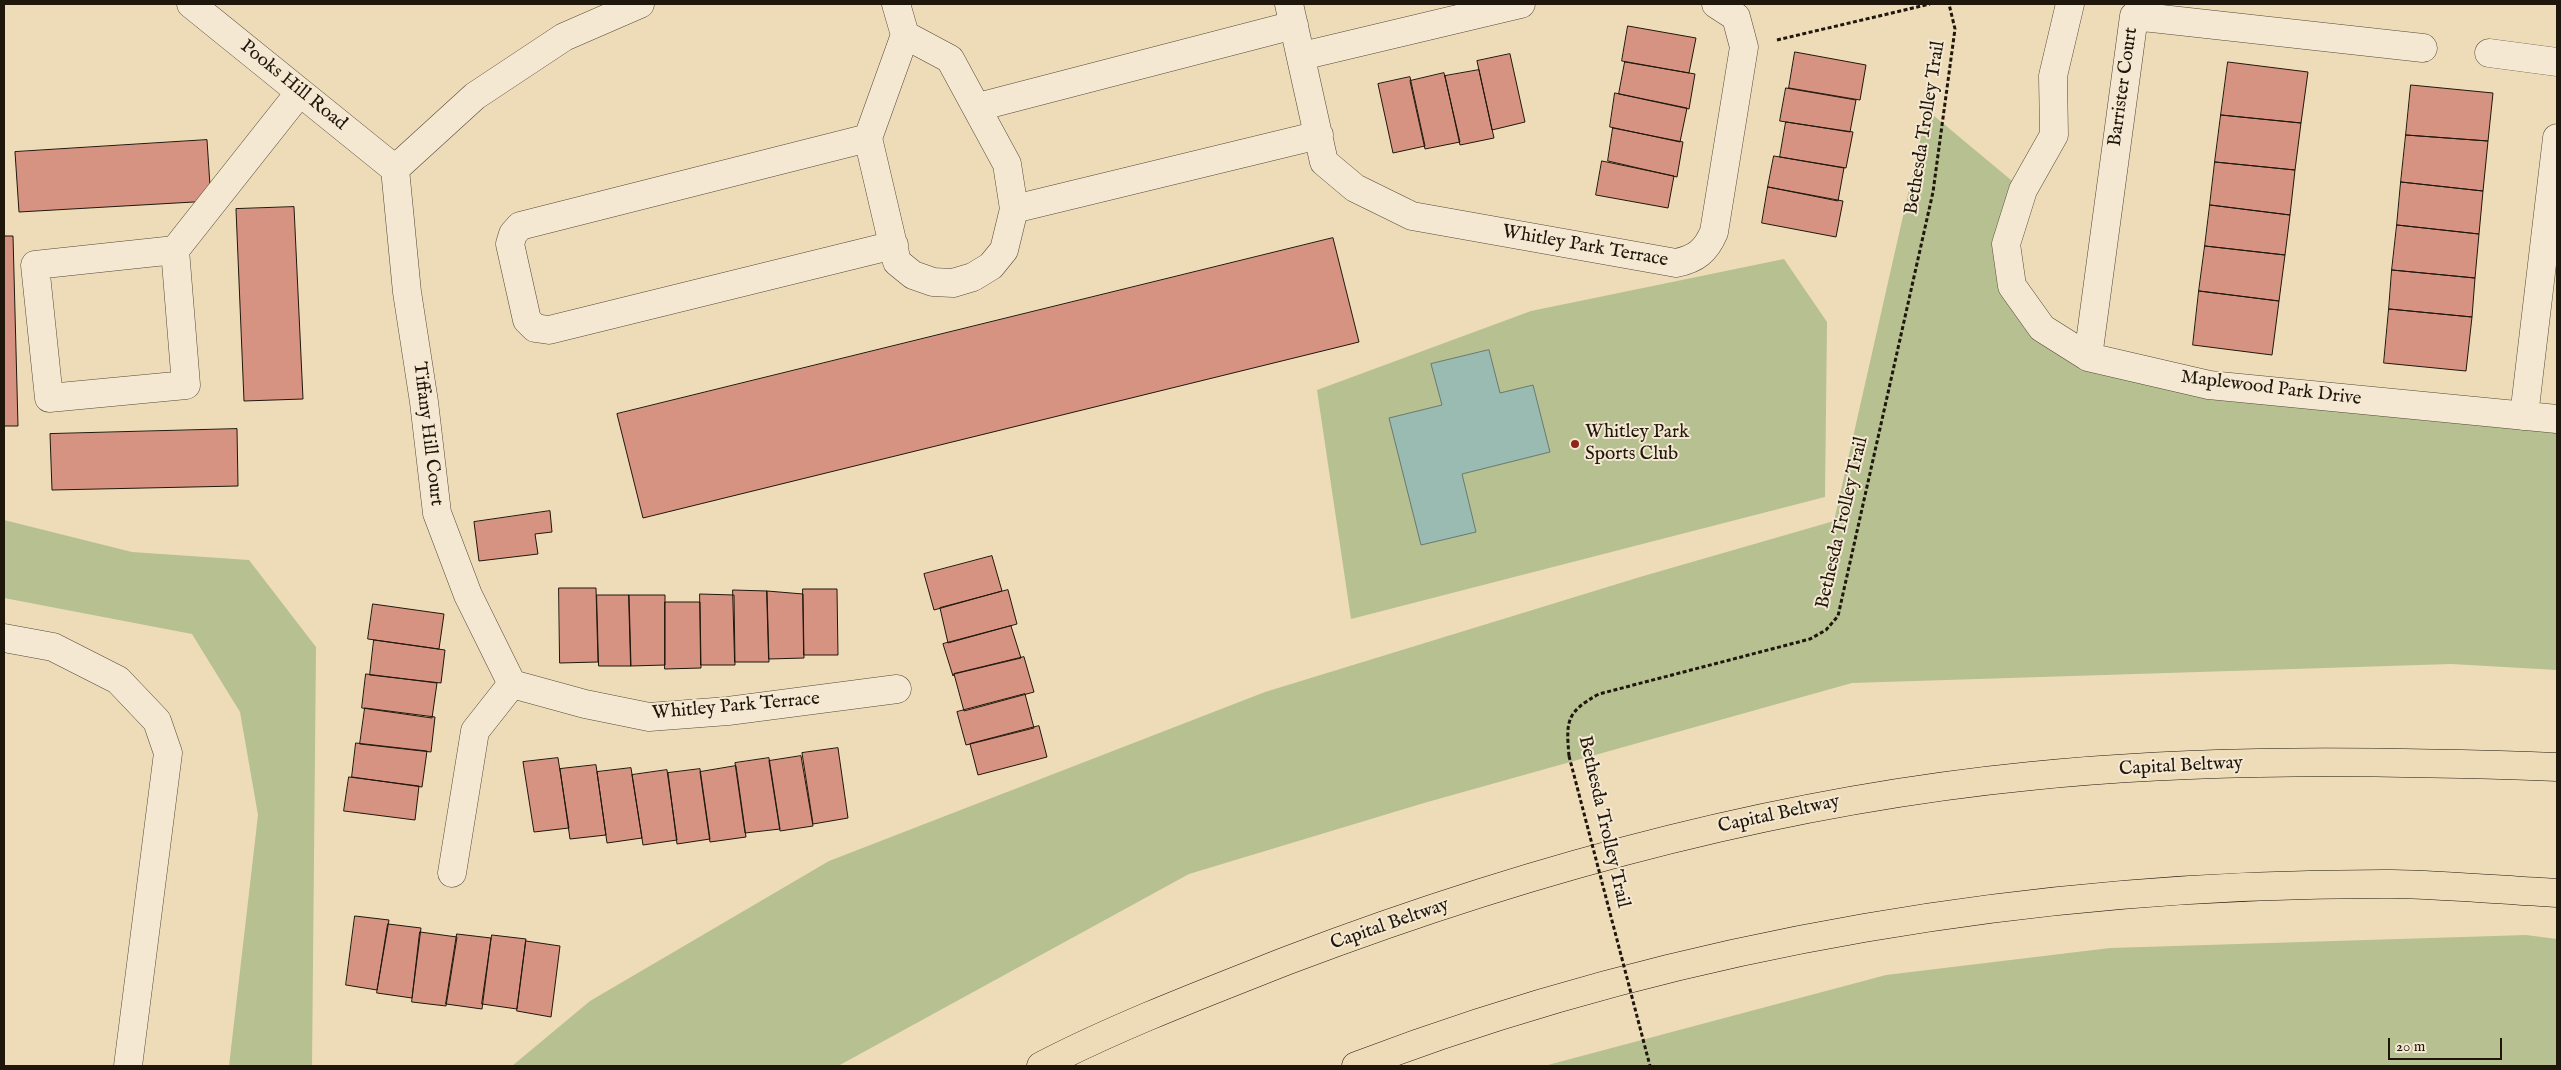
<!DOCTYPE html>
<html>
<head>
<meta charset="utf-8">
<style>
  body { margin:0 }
  #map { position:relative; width:2561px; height:1070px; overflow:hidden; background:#eedcb9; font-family:"IM FELL English",serif }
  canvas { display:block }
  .frame { position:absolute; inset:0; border:5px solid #20170c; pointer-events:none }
  .scale { position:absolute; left:2388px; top:1038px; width:114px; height:22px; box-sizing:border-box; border:2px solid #20170c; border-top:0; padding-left:6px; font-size:15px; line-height:18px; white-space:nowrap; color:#20170c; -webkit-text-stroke:4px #f4e8d2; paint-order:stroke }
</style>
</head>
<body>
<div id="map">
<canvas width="2561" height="1070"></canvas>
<div class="frame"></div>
<div class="scale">20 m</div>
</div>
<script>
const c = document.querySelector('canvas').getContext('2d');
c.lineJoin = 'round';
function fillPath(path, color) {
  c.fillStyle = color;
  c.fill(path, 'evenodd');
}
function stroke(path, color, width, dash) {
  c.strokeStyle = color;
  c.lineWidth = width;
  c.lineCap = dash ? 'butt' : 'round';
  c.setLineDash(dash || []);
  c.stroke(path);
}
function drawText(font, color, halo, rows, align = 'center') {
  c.font = font + ' "IM FELL English",serif';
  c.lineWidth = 4;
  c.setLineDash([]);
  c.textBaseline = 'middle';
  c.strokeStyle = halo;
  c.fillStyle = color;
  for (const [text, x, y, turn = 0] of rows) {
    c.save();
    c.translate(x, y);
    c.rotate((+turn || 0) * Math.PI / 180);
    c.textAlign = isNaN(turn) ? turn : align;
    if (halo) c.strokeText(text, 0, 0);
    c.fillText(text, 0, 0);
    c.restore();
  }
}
fillPath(new Path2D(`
  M1927,110L2023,190L2012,286L2088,357L2557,419V670L2451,664L1852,683L1424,803L1189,874L838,1066H512L590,1001L829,861L1265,692L1640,577L1834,521Z
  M1784,259L1827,322L1825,497L1351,619L1317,390L1531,311Z
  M4,520L132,552L249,560L316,647L312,1066H229L258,815L240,712L192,634L4,598Z
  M2526,935L2557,939V1066H1544L1886,975L2110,948Z`), '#b7c090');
const water = new Path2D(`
  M1489,350L1500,393L1533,385L1550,452L1462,474L1476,532L1421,545L1389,418L1442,405L1431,364Z`);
fillPath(water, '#99bbb2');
stroke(water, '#697970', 1);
const building = new Path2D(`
  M1628,26L1696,38L1689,73L1622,61Z
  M1795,52L1866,65L1860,100L1789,88Z
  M1510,54L1525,122L1492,130L1477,61Z
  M1625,62L1695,74L1689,109L1619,94Z
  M2228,62L2308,72L2301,123L2221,115Z
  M1479,70L1494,138L1460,145L1445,76Z
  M1444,73L1460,142L1425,149L1410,81Z
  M1410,77L1425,146L1393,153L1378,84Z
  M2411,85L2493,93L2488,141L2406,135Z
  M1786,88L1856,100L1850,132L1780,121Z
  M1615,93L1687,108L1680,142L1610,127Z
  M2221,115L2301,123L2295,170L2215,162Z
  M1786,122L1853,132L1846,168L1780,157Z
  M1613,128L1683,142L1677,177L1608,161Z
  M2406,135L2488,141L2483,191L2401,182Z
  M207,140L211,201L19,212L15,152Z
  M1774,156L1844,168L1838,201L1768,187Z
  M1602,161L1674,176L1668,208L1596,195Z
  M2215,162L2295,170L2290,215L2210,205Z
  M2401,182L2483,191L2479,234L2397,225Z
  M1768,187L1843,201L1836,237L1762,223Z
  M2210,205L2290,215L2285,255L2205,246Z
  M294,207L303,399L244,401L236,209Z
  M2397,225L2479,234L2475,278L2392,270Z
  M4,236H13L18,426H4Z
  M1333,238L1359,342L643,518L617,414Z
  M2205,246L2285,255L2279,301L2199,291Z
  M2392,270L2475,278L2472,317L2389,309Z
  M2199,291L2279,301L2272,355L2193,345Z
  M2389,309L2472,317L2466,371L2384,363Z
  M237,429L238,486L52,490L50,434Z
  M550,511L552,532L535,534L538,554L479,561L474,522Z
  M992,556L1002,591L934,610L924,574Z
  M559,588H596L598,662L560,663Z
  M803,589H837L838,655H804Z
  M733,590L767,591L769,662H735Z
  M1008,590L1017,624L948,643L940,608Z
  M767,591L803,594L804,658L769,659Z
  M700,594L734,595L735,665H701Z
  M597,595H629L631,666H599Z
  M629,595H665V665L631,666Z
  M665,602H700L701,668L665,669Z
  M373,604L444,614L439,649L368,639Z
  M1011,626L1021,658L954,674L953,676L943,644Z
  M374,640L445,650L441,683L370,675Z
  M1024,657L1034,692L964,711L954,674Z
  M366,674L437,683L432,718L362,708Z
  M1025,694L1034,728L966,745L957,712Z
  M365,708L435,717L431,752L360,744Z
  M1039,726L1047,757L978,775L970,744Z
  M356,743L427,751L422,787L352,777Z
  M838,748L848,818L813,824L802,753Z
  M801,756L813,826L780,831L769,761Z
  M558,758L569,828L534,832L523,762Z
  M769,758L780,829L745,833L735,763Z
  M596,765L606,835L570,839L560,769Z
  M736,766L746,837L710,842L700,772Z
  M631,768L642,838L607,843L597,772Z
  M700,769L710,839L677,844L668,773Z
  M667,770L677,840L643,845L632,775Z
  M349,777L419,786L415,820L344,811Z
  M355,916L389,920L377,990L346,985Z
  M388,924L421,928L412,998L377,993Z
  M420,932L457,937L446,1006L412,1002Z
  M457,934L491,938L482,1009L446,1004Z
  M492,935L526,939L517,1009L482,1004Z
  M526,941L560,946L551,1017L517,1011Z`);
fillPath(building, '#d69382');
stroke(building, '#20170c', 1);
const minor = new Path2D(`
  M191,4L395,169
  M896,4L905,35L868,138L897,262L913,275L933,282L953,283L973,277L991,266L1004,250L1014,209L1007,164L950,59L905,35
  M1289,4L1324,162L1355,188L1412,216L1676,263C1696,259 1706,251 1714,232L1744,47L1736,17L1716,4
  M2070,4L2053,76L2054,135L2023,190L2006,244L2012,286L2042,328L2088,357L2209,385L2557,419
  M2489,53L2557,62
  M1302,56L1521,4
  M978,107L1294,25
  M868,138L520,226L513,234L510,244L527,320L535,328L549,330L894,245
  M395,169L407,292L424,402L437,513L468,595L512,684
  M395,169L475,96L564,37L640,4
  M1014,209L1319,135
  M175,250L186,385L49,398L35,265L175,250L300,92
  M2088,357L2134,16L2423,48
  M2524,416L2557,138
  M4,638L53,647L118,680L157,721L168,753L128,1066
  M452,873L475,731L512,684L585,704L649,717L728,711L897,689`);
const highway = new Path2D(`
  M1041,1066C1118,1026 1205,993 1286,961C1525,870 1776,801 2031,776C2206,758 2382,761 2557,767
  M1356,1066C1684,941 2041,883 2392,884C2447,885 2502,890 2557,893`);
stroke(minor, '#544837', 29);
stroke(highway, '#20170c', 29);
stroke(new Path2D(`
  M1777,40L1930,4
  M1569,756C1566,721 1566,712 1599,694L1810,639L1826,630L1838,616L1933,192L1955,29L1949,4`), '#20170c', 3, [4, 2.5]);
stroke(minor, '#f4e8d2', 28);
stroke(highway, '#eedcb9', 28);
stroke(new Path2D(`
  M1569,756L1650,1066`), '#20170c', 3, [4, 2.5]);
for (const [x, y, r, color] of [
  [1575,444,5,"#8f2418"]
]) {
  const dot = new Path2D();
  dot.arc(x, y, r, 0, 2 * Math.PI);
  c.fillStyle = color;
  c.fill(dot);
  stroke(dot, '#f4e8d2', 2);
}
drawText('19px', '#20170c', '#f4e8d2', [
  ["Pooks Hill Road",293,86,39],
  ["Barrister Court",2124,87,-82],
  ["Bethesda Trolley Trail",1926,128,-81],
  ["Whitley Park Terrace",1585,247,10],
  ["Maplewood Park Drive",2271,389,7],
  ["Tiffany Hill Court",427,434,83],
  ["Bethesda Trolley Trail",1843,523,-77],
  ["Whitley Park Terrace",736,707,-5],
  ["Capital Beltway",2181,767,-3],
  ["Capital Beltway",1779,815,-12],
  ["Bethesda Trolley Trail",1603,822,77],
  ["Capital Beltway",1390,925,-19]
]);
drawText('19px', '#20170c', '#f4e8d2', [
  ["Whitley Park",1585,433],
  ["Sports Club",1585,455]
], 'left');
</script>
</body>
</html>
